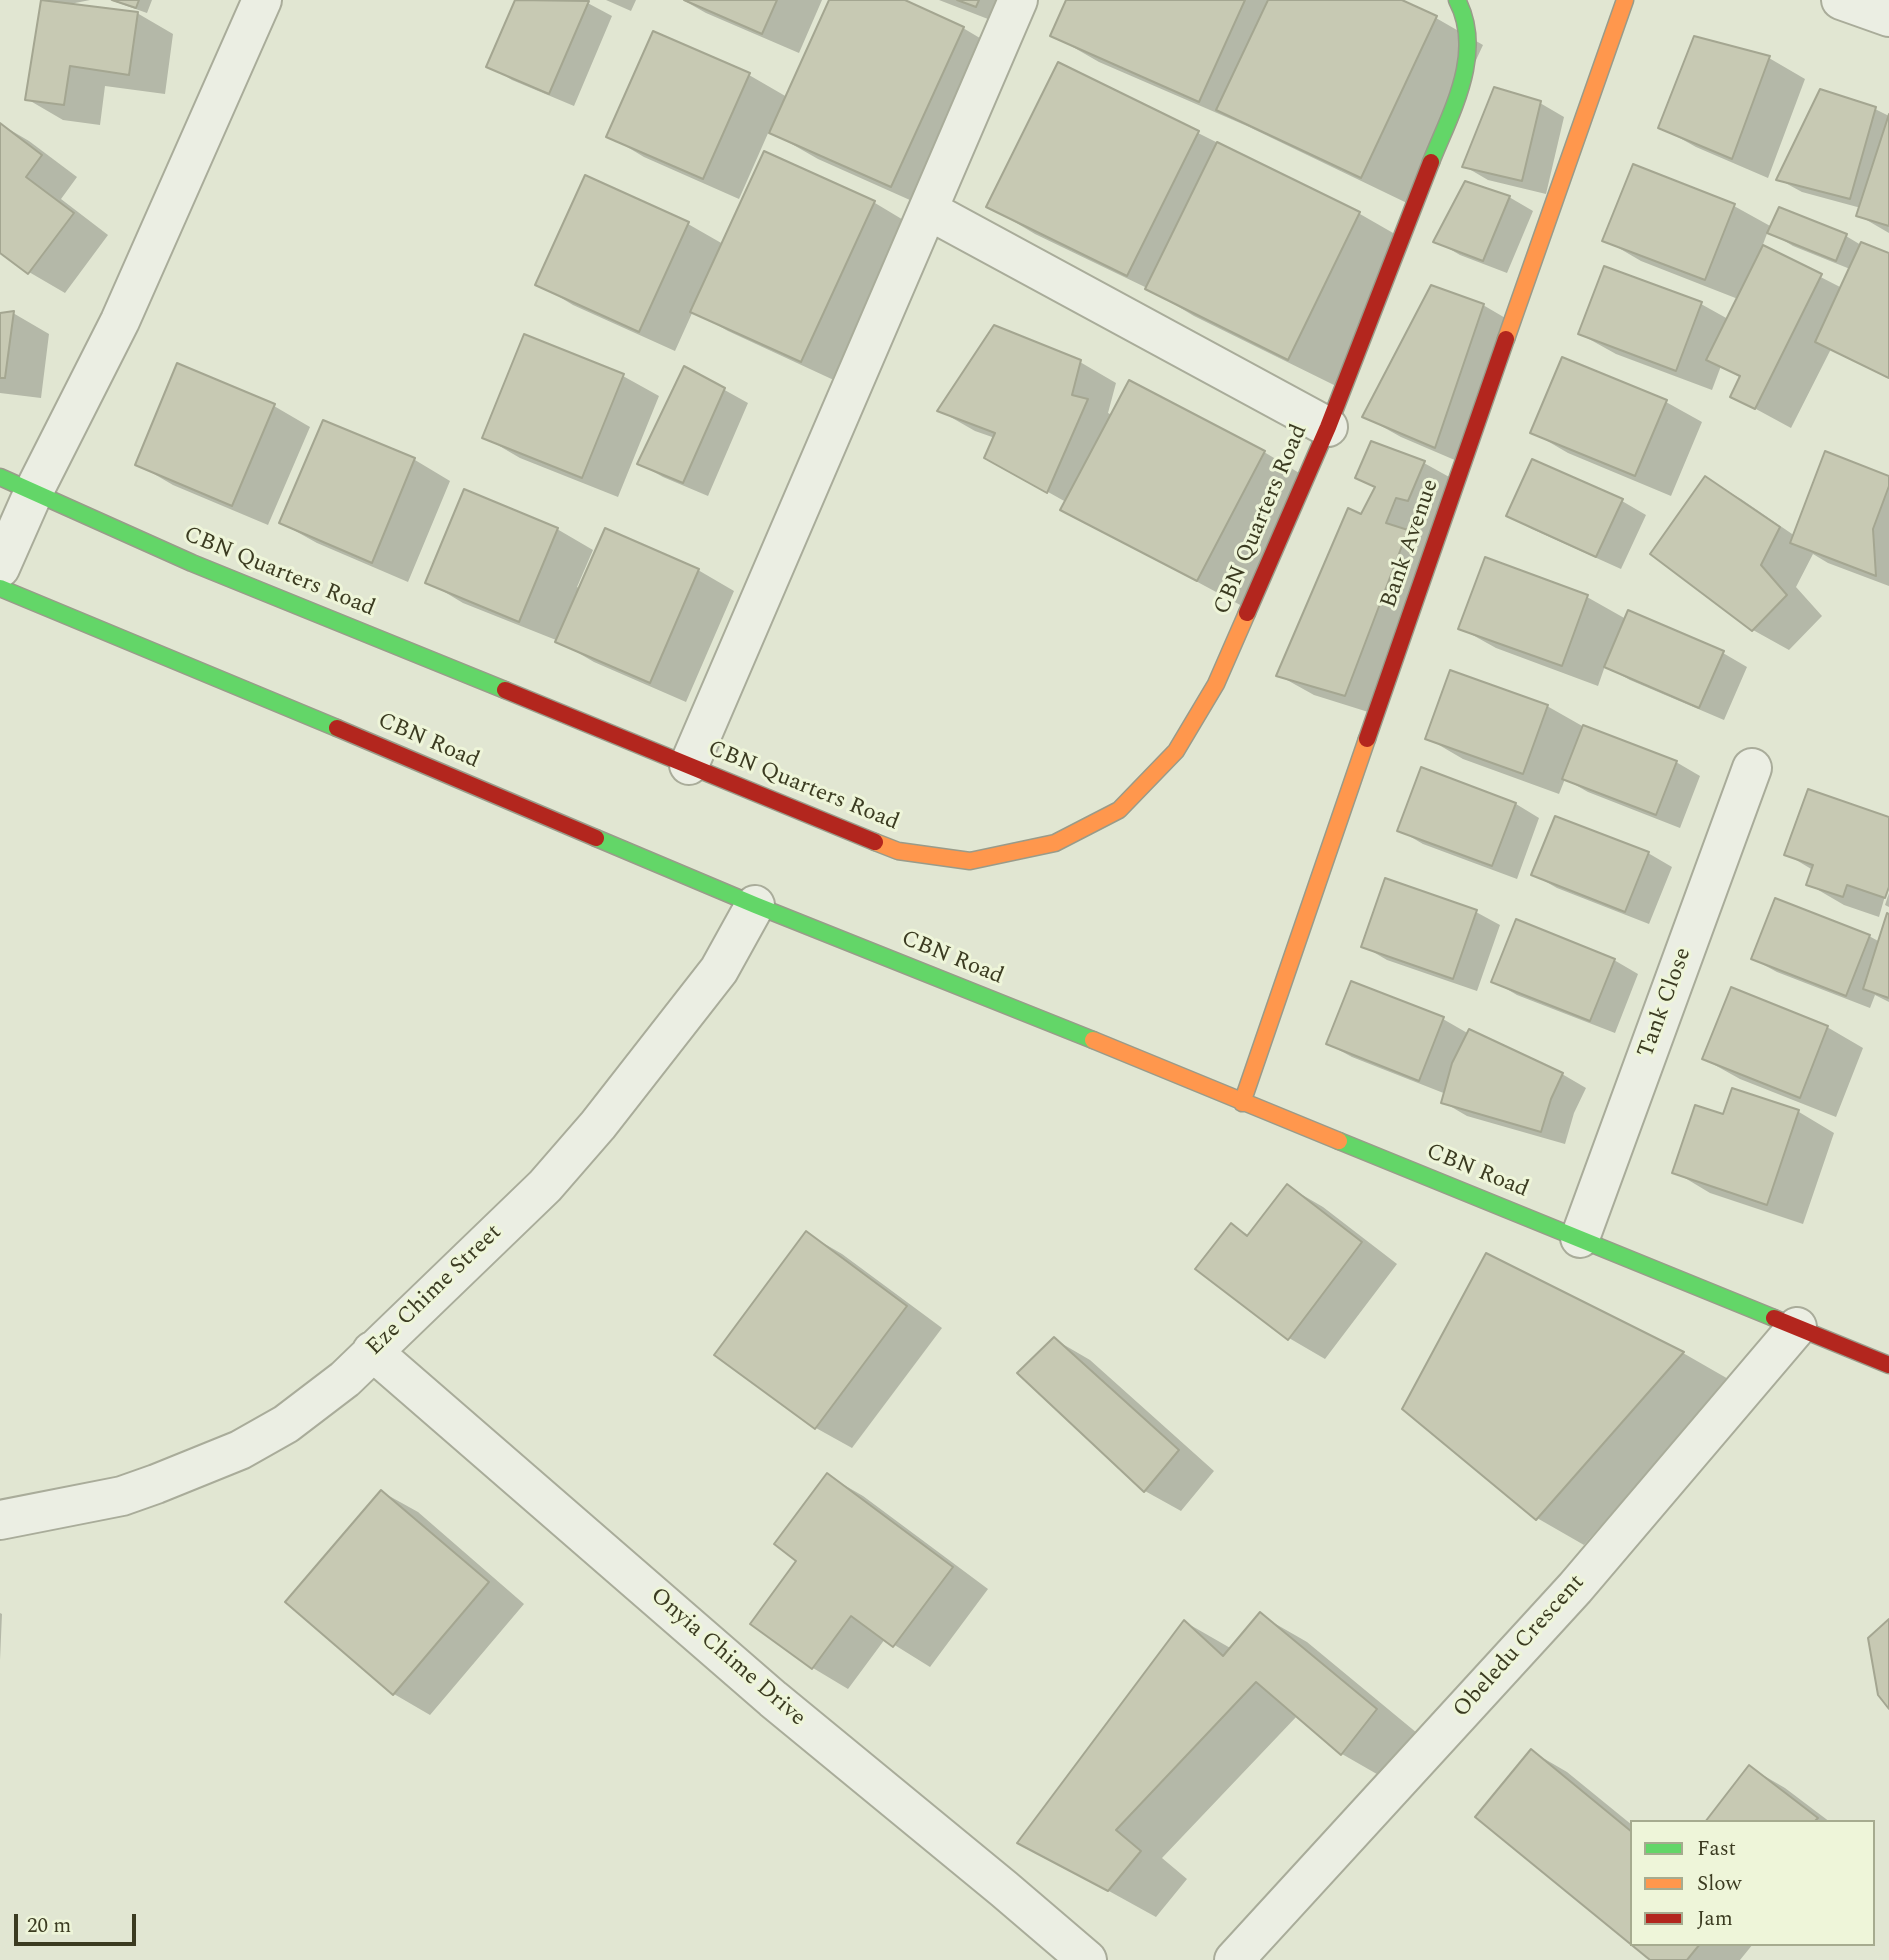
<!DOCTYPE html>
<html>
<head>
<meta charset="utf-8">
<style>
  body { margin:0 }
  #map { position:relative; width:1889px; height:1960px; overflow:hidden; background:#e1e6d2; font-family:Spectral,serif }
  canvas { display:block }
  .legend { position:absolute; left:1630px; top:1820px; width:245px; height:126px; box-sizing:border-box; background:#eef5d9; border:2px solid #a6ab8f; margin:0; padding:9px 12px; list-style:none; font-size:21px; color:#3b3b21 }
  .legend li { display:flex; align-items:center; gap:14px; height:35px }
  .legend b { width:35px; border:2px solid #a6ab8f }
  .scale { position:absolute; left:14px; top:1914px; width:122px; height:32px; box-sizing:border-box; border:4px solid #3b3b21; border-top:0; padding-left:9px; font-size:21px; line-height:24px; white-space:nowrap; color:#3b3b21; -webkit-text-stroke:5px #eef5d9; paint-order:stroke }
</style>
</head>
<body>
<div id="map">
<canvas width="1889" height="1960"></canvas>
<ul class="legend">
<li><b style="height:9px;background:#63d668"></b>Fast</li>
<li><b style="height:9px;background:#ff974d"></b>Slow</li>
<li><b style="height:9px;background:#b3261e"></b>Jam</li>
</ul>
<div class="scale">20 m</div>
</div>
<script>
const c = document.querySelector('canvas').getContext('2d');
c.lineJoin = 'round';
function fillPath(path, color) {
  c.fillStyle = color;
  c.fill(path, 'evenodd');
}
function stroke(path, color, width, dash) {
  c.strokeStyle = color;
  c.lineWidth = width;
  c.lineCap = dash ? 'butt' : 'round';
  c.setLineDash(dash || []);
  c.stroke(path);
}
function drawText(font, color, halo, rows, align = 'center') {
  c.font = font + ' Spectral,serif';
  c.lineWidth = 6;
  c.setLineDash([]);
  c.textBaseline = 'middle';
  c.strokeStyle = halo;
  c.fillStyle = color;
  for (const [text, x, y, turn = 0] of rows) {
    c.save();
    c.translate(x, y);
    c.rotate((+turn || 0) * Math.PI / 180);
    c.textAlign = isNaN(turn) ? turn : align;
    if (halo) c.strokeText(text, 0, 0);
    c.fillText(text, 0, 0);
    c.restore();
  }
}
fillPath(new Path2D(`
  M43,0H90L70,4L137,13L173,34L165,94L105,86L100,125L63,120L27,99Z
  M110,0H152L147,13Z
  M517,0H582L612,16L574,106L512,80L489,66Z
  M606,0H636L631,11Z
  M683,0H822L799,53L706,13Z
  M830,0H900L963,28L1010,56L939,213L818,159L769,131L739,199L644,157L609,136L749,75L787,97Z
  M939,0H1037L1024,33Z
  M1068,0H1398L1436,18L1483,45L1409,204L1247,126L1099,62L1052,35Z
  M1769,58L1805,79L1768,178L1696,147L1660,127Z
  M1540,103L1564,117L1546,194L1488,180L1464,166Z
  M1875,109L1889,116V233L1858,215L1861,208L1802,192L1778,179Z
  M0,124L29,141L77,177L61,199L108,235L65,293L29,272L0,250Z
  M1198,133L1360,214L1407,241L1336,386L1194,316L1147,288L1035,234L988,206Z
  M765,153L875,203L910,224L838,382L728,331L693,311L675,351L573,305L538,284L688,224L723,244Z
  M1509,197L1533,211L1507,273L1460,255L1436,241Z
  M1734,206L1772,227L1846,236L1861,245L1889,255V379L1831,349L1791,428L1732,396L1741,378L1721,366L1712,390L1616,354L1580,334L1605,268L1701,304L1728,319L1738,299L1641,261L1605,240ZM1768,231L1793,246L1850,269L1842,288L1762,247Z
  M1483,305L1519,326L1471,467L1401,437L1365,417Z
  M13,313L49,334L41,398L0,393V315Z
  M1080,362L1116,383L1108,413L1112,415L1264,452L1311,480L1244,607L1062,509L1066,502L1023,478L995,438L975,431L940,411Z
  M685,368L748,403L708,496L663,477L640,464Z
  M623,376L659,396L618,497L520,458L484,437Z
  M1666,402L1702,422L1671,496L1568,453L1532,432Z
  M274,406L310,427L268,525L173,485L137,464Z
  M324,422L415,460L450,481L408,582L317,543L281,523Z
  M1372,443L1424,463L1460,483L1381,716L1314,695L1278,675L1377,489L1357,477Z
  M1889,477V586L1828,563L1813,554L1796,587L1822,616L1789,650L1753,630L1706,479L1741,499L1795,536Z
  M1622,501L1646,515L1621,569L1532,529L1508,516Z
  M557,529L593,550L577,587L580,589L698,570L734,591L686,702L594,662L556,640L463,603L428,582Z
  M1486,560L1587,597L1626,619L1723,653L1747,667L1724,720L1630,680L1605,666L1598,686L1496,648L1460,628Z
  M1547,706L1584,727L1676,762L1700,776L1680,828L1588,792L1565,779L1559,794L1463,759L1427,738Z
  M1516,804L1539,818L1517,879L1423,844L1399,830Z
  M1889,819V882L1879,917L1844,905L1808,884L1813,870L1786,854Z
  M1648,853L1672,867L1649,924L1557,888L1534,875Z
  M1889,893V907L1885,905Z
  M1476,912L1500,925L1477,991L1387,960L1363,946Z
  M1889,915V1002L1875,995L1870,1008L1777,972L1753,959L1869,936L1880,942Z
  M1614,960L1638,974L1615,1033L1517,995L1493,981Z
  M1443,1019L1469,1034L1562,1074L1586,1088L1574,1113L1565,1144L1467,1116L1443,1102L1446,1094L1352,1057L1328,1044Z
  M1827,1027L1863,1048L1836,1117L1740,1079L1704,1059Z
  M1733,1090L1799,1112L1834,1133L1803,1224L1710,1193L1675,1172L1724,1116Z
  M1287,1186L1323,1207L1397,1264L1325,1359L1289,1338L1231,1225L1250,1236Z
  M806,1233L842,1254L942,1328L852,1448L816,1428Z
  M1486,1255L1683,1353L1730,1380L1584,1545L1537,1518Z
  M1054,1339L1090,1360L1214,1471L1181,1511L1145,1491L1019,1373Z
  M827,1475L863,1496L988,1589L930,1667L885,1639L848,1689L813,1668L798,1561Z
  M382,1492L418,1512L524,1604L430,1715L394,1694L287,1602Z
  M0,1613L2,1614L0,1660Z
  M1260,1615L1307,1642L1423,1738L1389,1781L1342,1754L1298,1715L1162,1858L1187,1879L1156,1917L1020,1842L1185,1622L1232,1649Z
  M1531,1751L1567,1772L1632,1825V1942Z
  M1749,1767L1785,1788L1830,1822H1707Z
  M1634,1944H1753L1740,1960H1653Z`), '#0003');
const building = new Path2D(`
  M41,0L138,12L129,75L70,66L64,105L25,100Z
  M112,0H139L136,8Z
  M515,0L589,1L549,94L486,67Z
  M684,0H777L762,34Z
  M829,0H905L964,27L891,187L769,133Z
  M957,0H979L976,7Z
  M1066,0H1245L1199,102L1050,36Z
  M1268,0H1402L1437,16L1361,178L1216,110Z
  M653,31L750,73L703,179L606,137Z
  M1694,36L1770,56L1732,159L1658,128Z
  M1058,62L1199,131L1127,276L986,207Z
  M1494,87L1541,101L1522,181L1462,167Z
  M1820,89L1876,107L1850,199L1776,180Z
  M1889,114V226L1856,216Z
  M0,123L42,155L26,177L74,213L28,274L0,253Z
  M1217,142L1360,212L1288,360L1145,289Z
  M764,151L875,201L801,362L690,312Z
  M1633,164L1735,204L1705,280L1602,241Z
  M585,175L689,222L639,332L535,285Z
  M1465,181L1510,196L1483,261L1433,242Z
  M1779,207L1847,234L1836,261L1767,233Z
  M1861,242L1889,253V378L1815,342Z
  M1763,245L1822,274L1755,409L1730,397L1740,376L1706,360Z
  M1604,266L1702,302L1676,371L1578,334Z
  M1431,285L1484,304L1435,448L1362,417Z
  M14,311L5,378H0V313Z
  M994,325L1081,360L1072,395L1088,399L1047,493L984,458L995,433L937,411Z
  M524,334L624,374L582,478L482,438Z
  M1562,357L1667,400L1635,476L1530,433Z
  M177,363L275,404L232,506L135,465Z
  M684,366L725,388L683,483L637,464Z
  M1129,380L1265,451L1197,581L1060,510Z
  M323,420L415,458L372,563L279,523Z
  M1371,441L1425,461L1408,501L1396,498L1386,523L1408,530L1345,696L1276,676L1348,508L1361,514L1375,487L1355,478Z
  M1825,451L1889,476V486L1873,529L1876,576L1790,543Z
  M1532,459L1623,499L1596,557L1506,516Z
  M1705,476L1780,527L1761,565L1787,595L1752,631L1650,554Z
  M464,489L558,528L519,622L425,583Z
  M605,528L699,569L650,683L555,642Z
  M1485,557L1588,595L1562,666L1458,629Z
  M1628,610L1724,651L1699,708L1604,667Z
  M1450,670L1548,705L1523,774L1425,739Z
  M1583,725L1677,761L1656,815L1562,779Z
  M1421,767L1516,803L1492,866L1397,831Z
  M1808,789L1889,817V887L1885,898L1847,885L1843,897L1806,885L1813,865L1784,855Z
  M1555,816L1649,852L1625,912L1531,875Z
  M1385,878L1477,910L1453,979L1361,947Z
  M1775,898L1870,935L1846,996L1751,959Z
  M1887,913L1889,914V998L1863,989Z
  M1516,919L1615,959L1590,1021L1491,982Z
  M1351,981L1444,1017L1419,1081L1326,1044Z
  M1731,987L1828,1026L1800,1098L1702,1059Z
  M1469,1029L1563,1073L1551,1099L1541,1132L1441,1103L1452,1063Z
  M1732,1088L1799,1110L1767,1205L1672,1173L1695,1105L1723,1114Z
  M1287,1184L1362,1242L1288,1340L1195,1269L1231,1223L1247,1236Z
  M806,1231L907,1306L815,1429L714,1355Z
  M1486,1253L1684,1352L1536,1520L1402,1409Z
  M1054,1337L1179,1450L1144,1492L1017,1373Z
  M827,1473L953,1567L893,1647L851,1616L812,1669L750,1624L796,1561L774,1544Z
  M381,1490L489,1582L393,1695L285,1602Z
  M1260,1612L1377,1709L1341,1755L1256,1682L1116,1830L1141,1851L1108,1891L1017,1843L1184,1620L1223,1656Z
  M1889,1619V1709L1878,1695L1868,1638Z
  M1531,1749L1632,1832V1944H1700L1687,1960H1650L1475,1817Z
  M1749,1765L1818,1818L1814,1822H1705Z`);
fillPath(building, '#c7c9b3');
stroke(building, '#a4a691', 2);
const street = new Path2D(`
  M1841,0L1889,17
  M928,210L1328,427
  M0,568L34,491L120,321L262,0
  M689,765L1018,0
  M1580,1238L1752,768
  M372,1351L773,1699L1004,1889L1087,1960
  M0,1520L122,1496L156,1484L240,1450L286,1424L345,1379L545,1186L598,1125L719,970L755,905
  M1234,1960L1575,1588L1797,1327`);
const fast = new Path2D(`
  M1431,162C1451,112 1485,53 1457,0
  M0,477L192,563L505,690
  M0,588L337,728
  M596,838L755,905L1093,1040
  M1339,1141L1774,1318`);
const slow = new Path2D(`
  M1506,339L1625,0
  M875,842L898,851L970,861L1055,843L1119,810L1176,751L1216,684L1247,613
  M1093,1040L1339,1141
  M1242,1103L1367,739`);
const jam = new Path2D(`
  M1247,613L1328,427L1431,162
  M505,690L875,842
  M337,728L596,838
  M1367,739L1506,339
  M1774,1318L1889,1365`);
stroke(street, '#a9ac9a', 42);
stroke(fast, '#999b8a', 19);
stroke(slow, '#999b8a', 19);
stroke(jam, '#999b8a', 19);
stroke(street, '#ebeee3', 38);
stroke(fast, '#63d668', 16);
stroke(slow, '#ff974d', 16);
stroke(jam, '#b3261e', 16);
drawText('23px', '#3b3b21', '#eef5d9', [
  ["CBN Quarters Road",1262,520,-67],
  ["Bank Avenue",1411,544,-71],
  ["CBN Quarters Road",279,573,22],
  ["CBN Road",428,742,23],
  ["CBN Quarters Road",803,787,22],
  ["CBN Road",952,959,22],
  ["Tank Close",1666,1003,-70],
  ["CBN Road",1477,1172,22],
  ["Eze Chime Street",435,1291,-44],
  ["Obeledu Crescent",1520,1647,-48],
  ["Onyia Chime Drive",727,1658,41]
]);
</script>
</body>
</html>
